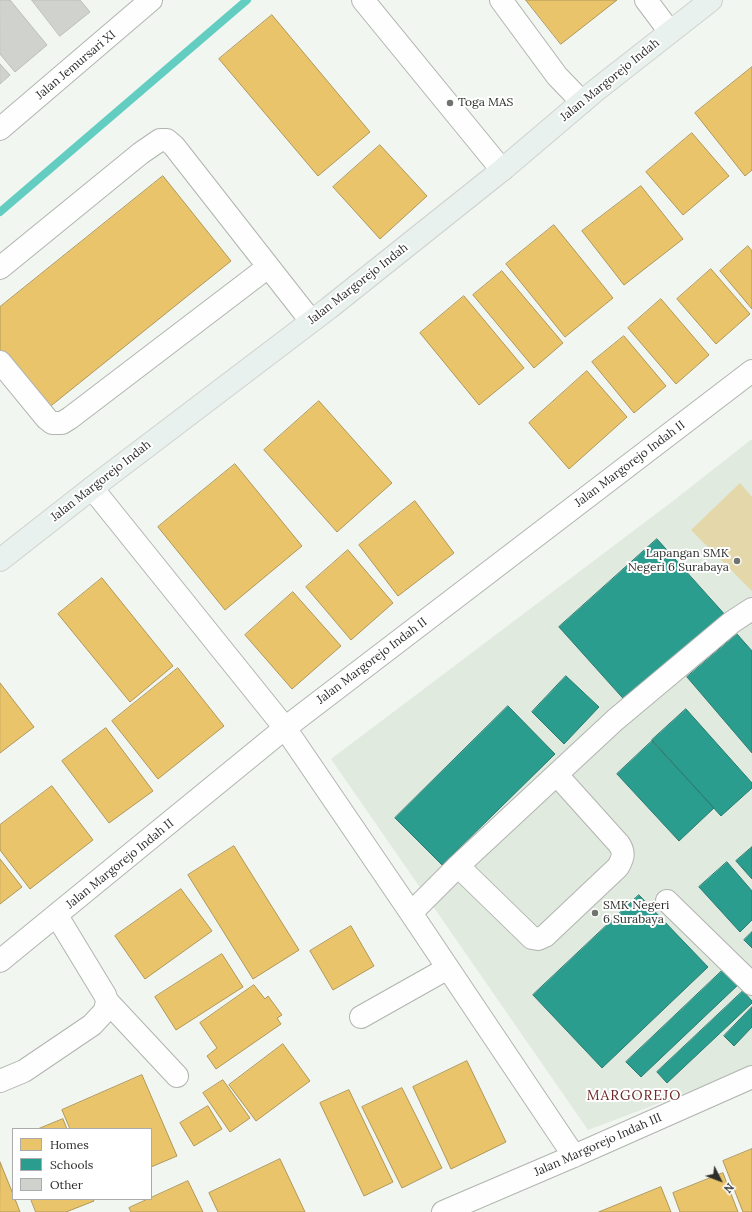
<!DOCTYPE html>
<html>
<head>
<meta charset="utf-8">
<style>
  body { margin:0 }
  #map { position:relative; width:752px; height:1212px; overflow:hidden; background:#f1f6f0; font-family:Lora,serif }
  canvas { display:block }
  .legend { position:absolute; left:12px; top:1128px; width:140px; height:72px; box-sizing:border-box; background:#fff; border:1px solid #aaabaa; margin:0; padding:5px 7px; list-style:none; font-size:12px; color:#2b2e2a }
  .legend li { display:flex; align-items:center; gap:8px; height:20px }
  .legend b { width:20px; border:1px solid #aaabaa }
  .north { position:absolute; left:700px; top:1160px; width:40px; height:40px; -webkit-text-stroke:3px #fff; paint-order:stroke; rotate:132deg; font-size:11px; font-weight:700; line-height:16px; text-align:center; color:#2b2e2a }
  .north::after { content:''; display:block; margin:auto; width:14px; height:18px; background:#2b2e2a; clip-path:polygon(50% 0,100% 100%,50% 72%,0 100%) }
</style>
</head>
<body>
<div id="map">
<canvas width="752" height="1212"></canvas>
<ul class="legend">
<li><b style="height:11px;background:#e9c46a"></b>Homes</li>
<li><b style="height:11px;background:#2a9d8f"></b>Schools</li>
<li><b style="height:11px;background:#d0d2ce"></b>Other</li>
</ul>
<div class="north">N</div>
</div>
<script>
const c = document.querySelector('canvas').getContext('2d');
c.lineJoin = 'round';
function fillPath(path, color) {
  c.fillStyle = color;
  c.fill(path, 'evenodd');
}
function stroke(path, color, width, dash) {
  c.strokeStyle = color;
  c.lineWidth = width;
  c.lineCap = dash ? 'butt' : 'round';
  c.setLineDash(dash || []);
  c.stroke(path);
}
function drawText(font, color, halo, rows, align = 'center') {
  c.font = font + ' Lora,serif';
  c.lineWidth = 4;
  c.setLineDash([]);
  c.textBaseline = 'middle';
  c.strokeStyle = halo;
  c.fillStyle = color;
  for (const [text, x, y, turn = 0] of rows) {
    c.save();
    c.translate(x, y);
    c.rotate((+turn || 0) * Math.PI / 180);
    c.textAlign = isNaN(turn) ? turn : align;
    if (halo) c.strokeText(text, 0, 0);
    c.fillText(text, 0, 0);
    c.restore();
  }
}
fillPath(new Path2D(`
  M752,439V1068L588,1130L331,759L673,501Z`), '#e1eadf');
fillPath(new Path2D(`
  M740,483L752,497V591L691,530Z`), '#e4d8aa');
const homes = new Path2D(`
  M526,0H617L561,44Z
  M272,15L370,132L318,176L219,59Z
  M752,67V170L745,176L695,113Z
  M692,133L729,176L683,215L646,172Z
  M380,145L427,196L380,239L333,187Z
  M163,176L231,261L47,409L0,351V307Z
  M641,186L683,239L624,285L582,231Z
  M554,225L613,298L565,337L506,264Z
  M748,246L752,251V309L720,271Z
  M711,269L750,314L716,344L677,299Z
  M502,271L563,343L534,368L473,295Z
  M464,296L524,368L479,405L420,333Z
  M661,299L709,355L676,384L628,328Z
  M624,336L666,386L634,413L592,362Z
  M587,371L627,417L569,469L529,423Z
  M319,401L392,483L337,532L264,450Z
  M235,464L302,546L225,610L158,527Z
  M415,501L454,553L398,596L359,545Z
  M348,550L393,603L351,640L306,587Z
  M102,578L173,666L130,702L58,614Z
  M293,592L341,646L292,689L245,635Z
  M178,668L224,726L158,779L112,721Z
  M0,683L34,727L0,753Z
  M106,728L153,791L109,823L62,761Z
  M52,786L93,840L30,889L0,850V825Z
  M234,846L299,950L253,979L188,875Z
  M0,859L22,887L0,904Z
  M181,889L212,931L145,979L115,936Z
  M351,926L374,966L333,990L310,951Z
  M222,954L243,987L176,1030L155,997Z
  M254,985L265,999L268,996L282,1015L277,1018L281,1024L216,1069L207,1056L217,1048L200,1023Z
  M283,1044L310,1081L256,1121L229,1085Z
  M467,1061L506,1142L451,1169L413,1087Z
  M142,1075L177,1156L151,1167V1129H70L62,1110Z
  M223,1080L250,1118L230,1132L203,1093Z
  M402,1088L442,1168L402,1188L362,1107Z
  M349,1090L393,1182L364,1196L320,1103Z
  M208,1106L222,1129L194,1146L180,1123Z
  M63,1119L67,1129H38Z
  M752,1149V1212H743L723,1161Z
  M280,1159L305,1212H218L209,1193Z
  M0,1162L13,1194V1199H15L20,1212H0Z
  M723,1173L738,1212H680L673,1193Z
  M188,1181L203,1212H131L129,1208Z
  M661,1187L671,1212H599Z
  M31,1199H93L94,1201L66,1212H36Z`);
fillPath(homes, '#e9c46a');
stroke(homes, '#b09757', 1);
const schools = new Path2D(`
  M657,539L727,617L629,705L559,627Z
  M737,634L752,651V753L687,677Z
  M566,676L599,707L564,744L532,712Z
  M508,706L555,754L442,865L395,818Z
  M686,709L752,783V788L721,816L652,740Z
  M652,741L714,808L679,841L617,774Z
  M752,847V879L736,861Z
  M727,862L752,891V920L740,932L699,887Z
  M639,895L708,967L602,1068L533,995Z
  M752,932V948L744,940Z
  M726,967L740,983L641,1077L626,1062Z
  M743,991L752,1001V1003L667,1083L657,1072Z
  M752,1007V1027L734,1046L724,1036Z`);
fillPath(schools, '#2a9d8f');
stroke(schools, '#2a7c71', 1);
stroke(new Path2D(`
  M0,212L247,0`), '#63cdc2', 8);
const building = new Path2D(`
  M0,0H10L47,45L15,72L0,54Z
  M32,0H80L90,12L60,36Z
  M0,64L10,75L0,84Z`);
fillPath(building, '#d0d2ce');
stroke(building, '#bbbdb8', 1);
const minor = new Path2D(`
  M363,0L502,170
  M501,0L557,76L582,102
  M646,0L670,32
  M0,129L151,0
  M0,268L141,153L160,140H167L174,146L311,321
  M0,362L47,419L52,423H62L70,418L268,267
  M92,488L285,728L411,913L574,1156
  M458,866L532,938L538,939L545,936L618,867C623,858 625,853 619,844L557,775
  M667,901L752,984
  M411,913L458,866L615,720L732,622L752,609
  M0,961L285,728L752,371
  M107,1001L177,1076
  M361,1017L448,968
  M0,1081L24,1071L92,1025L105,1011L107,1001L105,995L57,916
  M443,1212L574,1156L752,1077`);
const major = new Path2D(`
  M0,560L92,488L329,308L502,170L595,91L711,0`);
stroke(minor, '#b1b4b0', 24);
stroke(major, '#d0d2cf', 24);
stroke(minor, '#fdfefd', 22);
stroke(major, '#e8f1ed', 22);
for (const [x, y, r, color] of [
  [450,103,4,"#70746f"],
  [737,561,4,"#70746f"],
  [595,913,4,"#70746f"]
]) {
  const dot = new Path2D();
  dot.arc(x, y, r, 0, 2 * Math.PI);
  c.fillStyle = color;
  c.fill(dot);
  stroke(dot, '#fff', 1.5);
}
drawText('12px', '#2b2e2a', '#fff', [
  ["Jalan Jemursari XI",76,65,-40],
  ["Jalan Margorejo Indah",610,80,-39],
  ["Jalan Margorejo Indah",358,284,-38],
  ["Jalan Margorejo Indah II",630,464,-37],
  ["Jalan Margorejo Indah",101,481,-38],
  ["Jalan Margorejo Indah II",372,661,-37],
  ["Jalan Margorejo Indah II",120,864,-39],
  ["Jalan Margorejo Indah III",598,1145,-24]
]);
drawText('12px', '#2b2e2a', '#fff', [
  ["Toga MAS",458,103],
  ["Lapangan SMK",729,554,"right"],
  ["Negeri 6 Surabaya",729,568,"right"],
  ["SMK Negeri",603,906],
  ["6 Surabaya",603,920]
], 'left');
c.letterSpacing = '1px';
drawText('14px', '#6d2726', '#fff', [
  ["MARGOREJO",634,1096]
]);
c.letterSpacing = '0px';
</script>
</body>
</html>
